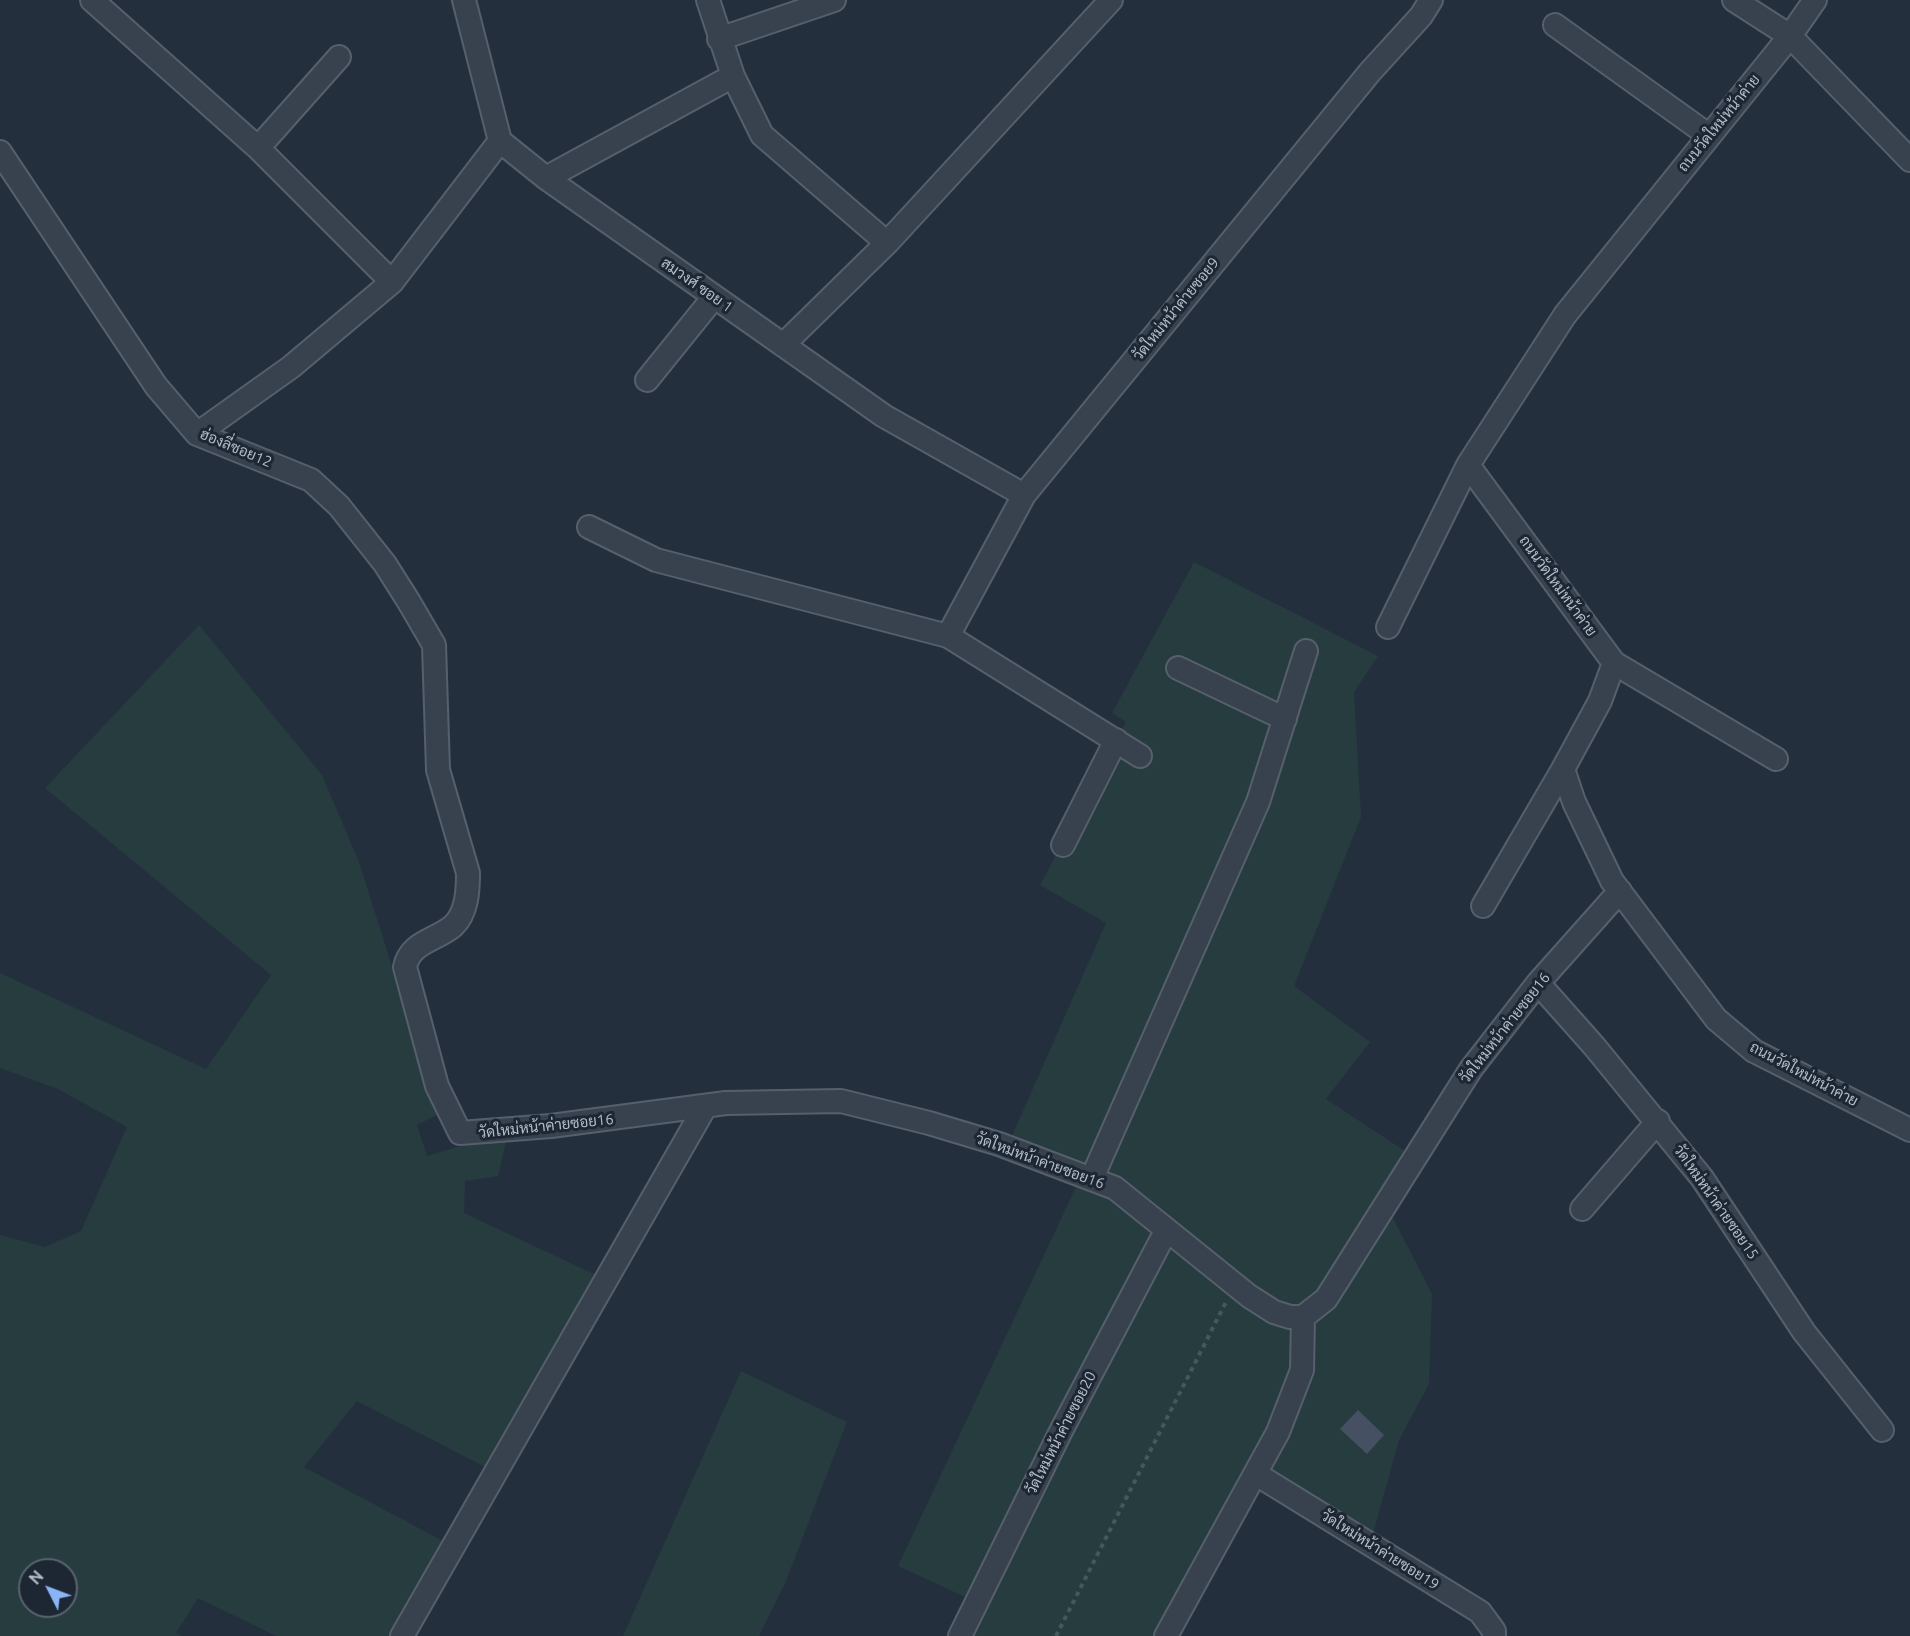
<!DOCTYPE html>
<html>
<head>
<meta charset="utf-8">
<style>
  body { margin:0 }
  #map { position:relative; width:1910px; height:1636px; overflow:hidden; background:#242f3e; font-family:Ubuntu,sans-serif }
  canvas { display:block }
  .north { position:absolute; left:18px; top:1558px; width:60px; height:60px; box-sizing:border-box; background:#1d2633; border:2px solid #59626f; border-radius:50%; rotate:312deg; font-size:16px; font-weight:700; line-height:24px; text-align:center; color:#b4bcc9 }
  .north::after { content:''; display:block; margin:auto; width:21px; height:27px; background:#8ab4f8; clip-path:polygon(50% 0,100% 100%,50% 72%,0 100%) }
</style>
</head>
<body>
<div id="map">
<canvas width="1910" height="1636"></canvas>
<div class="north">N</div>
</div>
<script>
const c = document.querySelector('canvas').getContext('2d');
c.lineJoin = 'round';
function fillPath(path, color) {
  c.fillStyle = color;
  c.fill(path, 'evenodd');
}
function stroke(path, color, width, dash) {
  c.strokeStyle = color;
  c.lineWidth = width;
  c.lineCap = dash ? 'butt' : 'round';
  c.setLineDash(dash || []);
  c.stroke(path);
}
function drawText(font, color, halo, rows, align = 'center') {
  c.font = font + ' Ubuntu,Sarabun,sans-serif';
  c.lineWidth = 6;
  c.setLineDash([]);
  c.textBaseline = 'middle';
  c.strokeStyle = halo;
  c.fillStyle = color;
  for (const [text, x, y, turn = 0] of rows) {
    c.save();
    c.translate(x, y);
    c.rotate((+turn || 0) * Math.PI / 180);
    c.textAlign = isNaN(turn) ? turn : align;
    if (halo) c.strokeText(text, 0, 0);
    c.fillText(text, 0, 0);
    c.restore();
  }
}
fillPath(new Path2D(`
  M1194,562L1378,656L1354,692L1361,817L1294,986L1370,1042L1326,1099L1408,1153L1391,1214L1432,1294L1429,1384L1399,1440L1373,1534L1256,1474L1167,1636H960L976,1602L898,1566L1082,1174L1007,1147L1106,923L1040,885L1126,722L1112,713Z
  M199,625L322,775L359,862L439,1114L417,1125L427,1156L457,1147L507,1138L498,1176L465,1181L464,1213L598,1276L489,1469L357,1401L304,1467L445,1542L393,1636H276L198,1598L176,1633L182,1636H0V1235L45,1247L81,1231L127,1127L58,1089L0,1068V973L206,1069L271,975L45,788ZM30,1570H66V1606H30Z
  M741,1371L847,1422L786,1581L759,1636H623Z`), '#263c3f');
fillPath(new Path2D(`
  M1358,1410L1384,1435L1367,1454L1340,1429Z`), '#455162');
const minor = new Path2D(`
  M92,0L258,148L392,282
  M464,0L500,141L546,178L884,416L1024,495
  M708,0L733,76L762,135L887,243L783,345
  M1734,0L1790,36L1910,160
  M1815,0L1790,36L1565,315L1468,465L1614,663L1600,701L1563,769L1574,802L1612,881L1716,1019L1754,1051L1910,1130
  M1555,25L1708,135
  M719,39L834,0
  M258,148L339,57
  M0,152L156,386L197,434L311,480L339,506L385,564L409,602L434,645L438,770L468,873C468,891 467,913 453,926C435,941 410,942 405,967L437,1086L460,1133L551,1126L726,1103L841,1101L929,1123L999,1144L1115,1188L1249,1296L1274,1312L1290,1317H1303L1326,1299L1471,1069L1538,983L1620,891
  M546,178L733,76
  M887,243L1111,0
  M647,380L714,297
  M197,434L291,367L392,282L500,141
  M589,527L656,560L948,636L1140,756
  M1388,627L1468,465
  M948,636L1024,495L1370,72L1421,16L1431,0
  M1614,663L1776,759
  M1178,668L1285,719
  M1063,845L1116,740
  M1483,906L1563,769
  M1538,983L1594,1046L1702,1178L1804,1332L1882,1430
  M1092,1178L1258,802L1306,651
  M1582,1209L1658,1121
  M1256,1474L1480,1612L1494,1631V1636
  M402,1636L705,1107
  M960,1636L1061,1431L1166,1231
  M1166,1636L1278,1432L1302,1370L1303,1317`);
stroke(minor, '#565f6c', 26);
stroke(new Path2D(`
  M1056,1636L1226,1302`), '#44595c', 4, [4.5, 4.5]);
stroke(minor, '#38414e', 22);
drawText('15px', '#b4bcc9', '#1d2633', [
  ["ถนนวัดใหม่หน้าค่าย",1719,123,-51],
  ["สมวงศ์ ซอย 1",697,285,35],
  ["วัดใหม่หน้าค่ายซอย9",1176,309,-51],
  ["ฮ่องลี่ซอย12",236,448,23],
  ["ถนนวัดใหม่หน้าค่าย",1558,586,54],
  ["วัดใหม่หน้าค่ายซอย16",1505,1028,-52],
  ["ถนนวัดใหม่หน้าค่าย",1804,1074,28],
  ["วัดใหม่หน้าค่ายซอย16",546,1126,-6],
  ["วัดใหม่หน้าค่ายซอย16",1040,1161,20],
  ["วัดใหม่หน้าค่ายซอย15",1716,1202,55],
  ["วัดใหม่หน้าค่ายซอย20",1061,1433,-63],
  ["วัดใหม่หน้าค่ายซอย19",1380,1550,32]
]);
</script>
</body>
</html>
